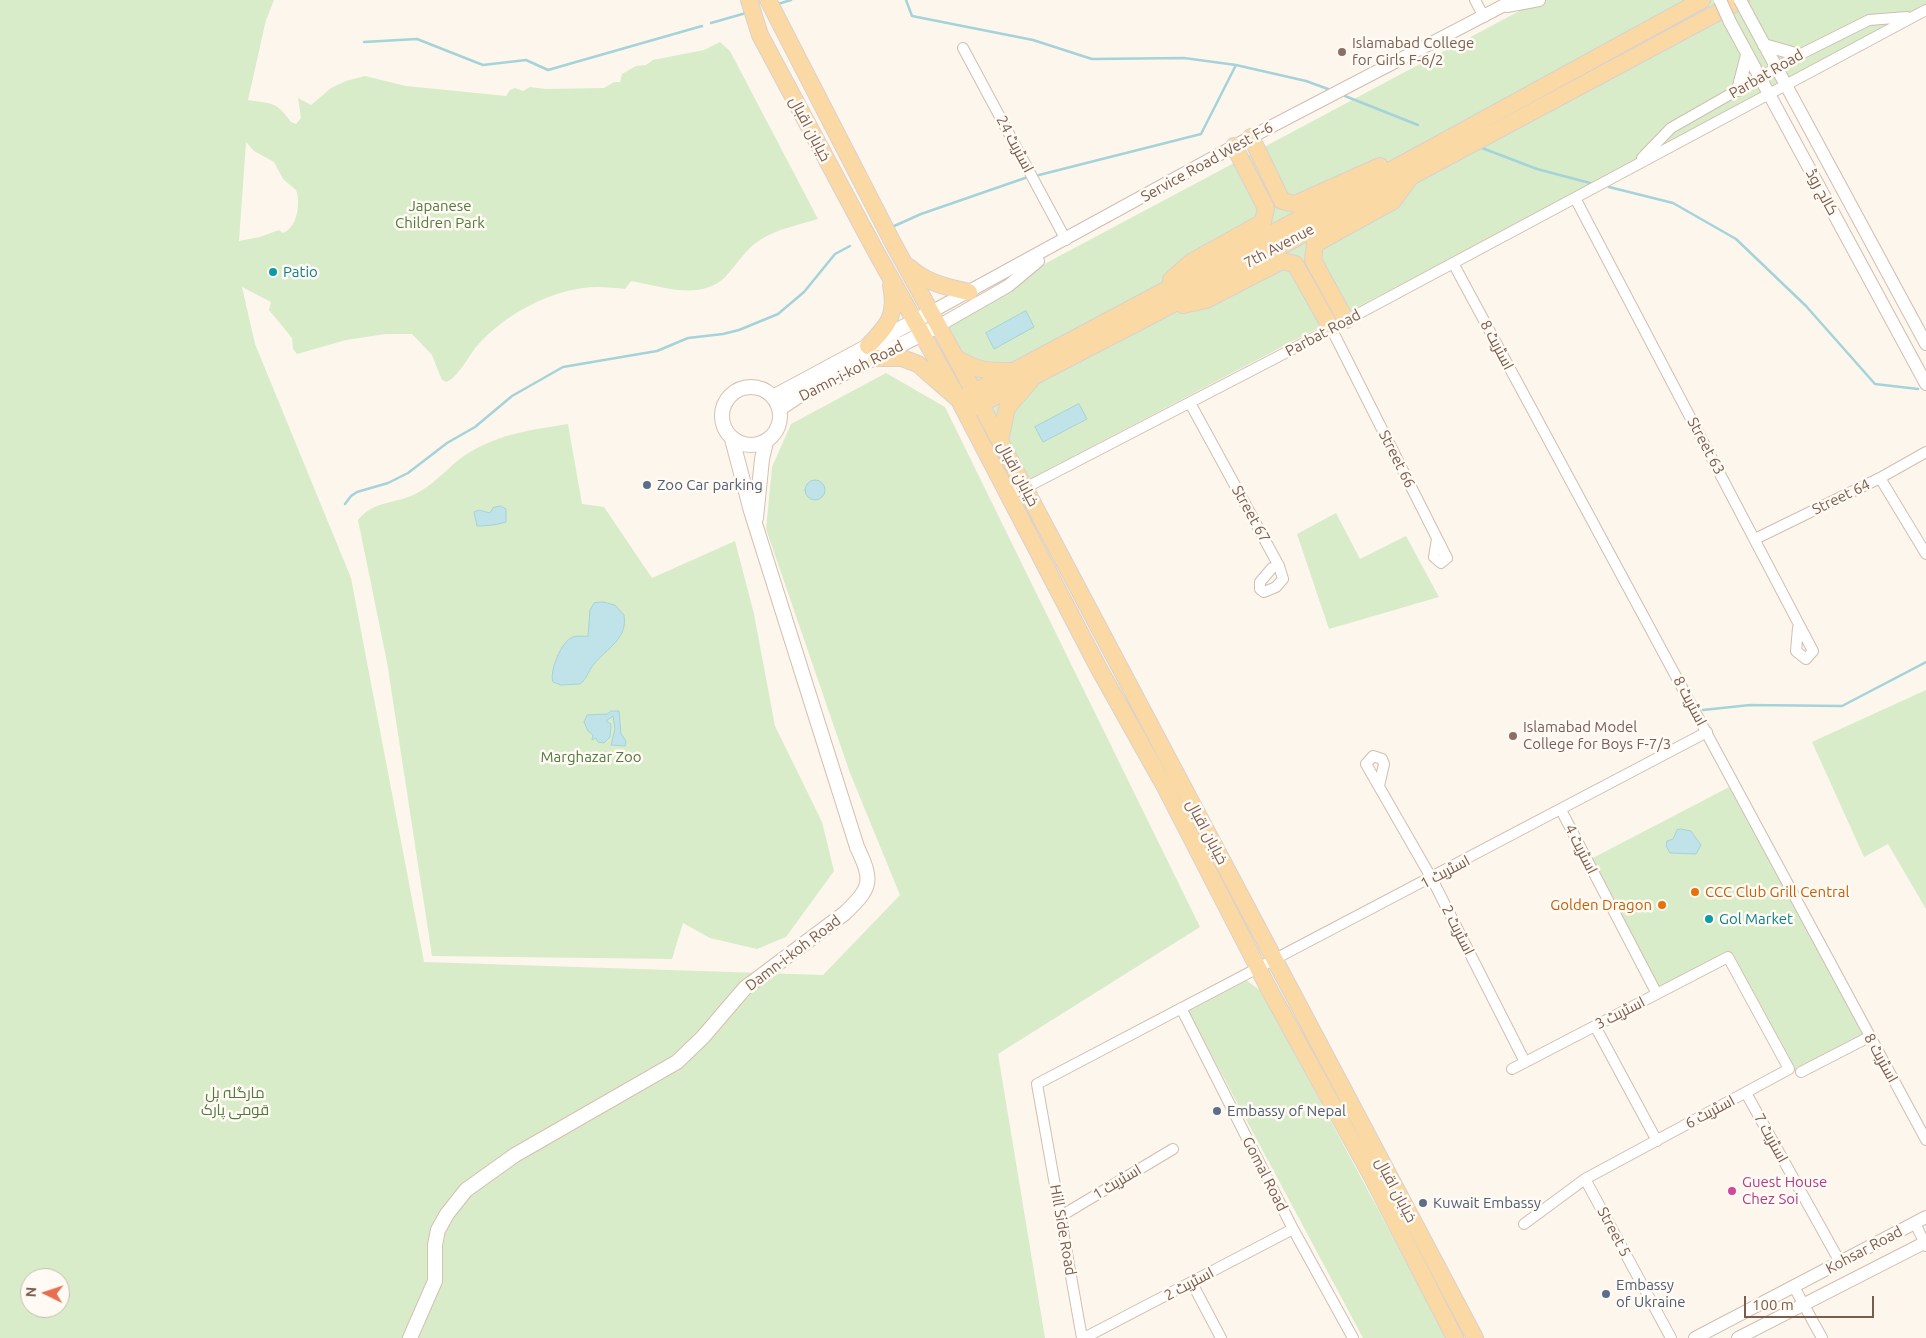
<!DOCTYPE html>
<html>
<head>
<meta charset="utf-8">
<style>
  body { margin:0 }
  #map { position:relative; width:1926px; height:1338px; overflow:hidden; background:#fdf6ec; font-family:Ubuntu,sans-serif }
  canvas { display:block }
  .north { position:absolute; left:20px; top:1268px; width:50px; height:50px; box-sizing:border-box; background:#fffaf3; border:1px solid #cabbb1; border-radius:50%; rotate:274deg; font-size:14px; font-weight:700; line-height:20px; text-align:center; color:#7a5c4d }
  .north::after { content:''; display:block; margin:auto; width:18px; height:22px; background:#e76f51; clip-path:polygon(50% 0,100% 100%,50% 72%,0 100%) }
  .scale { position:absolute; left:1744px; top:1296px; width:130px; height:22px; box-sizing:border-box; border:2px solid #7a5c4d; border-top:0; padding-left:6px; font-size:15px; line-height:18px; white-space:nowrap; color:#7a5c4d; -webkit-text-stroke:4px #fffaf3; paint-order:stroke }
</style>
</head>
<body>
<div id="map">
<canvas width="1926" height="1338"></canvas>
<div class="north">N</div>
<div class="scale">100 m</div>
</div>
<script>
const c = document.querySelector('canvas').getContext('2d');
c.lineJoin = 'round';
function fillPath(path, color) {
  c.fillStyle = color;
  c.fill(path, 'evenodd');
}
function stroke(path, color, width, dash) {
  c.strokeStyle = color;
  c.lineWidth = width;
  c.lineCap = dash ? 'butt' : 'round';
  c.setLineDash(dash || []);
  c.stroke(path);
}
function drawText(font, color, halo, rows, align = 'center') {
  c.font = font + ' Ubuntu,Cairo,sans-serif';
  c.lineWidth = 5;
  c.setLineDash([]);
  c.textBaseline = 'middle';
  c.strokeStyle = halo;
  c.fillStyle = color;
  for (const [text, x, y, turn = 0] of rows) {
    c.save();
    c.translate(x, y);
    c.rotate((+turn || 0) * Math.PI / 180);
    c.textAlign = isNaN(turn) ? turn : align;
    if (halo) c.strokeText(text, 0, 0);
    c.fillText(text, 0, 0);
    c.restore();
  }
}
fillPath(new Path2D(`
  M0,0H274L266,20L248,100C273,104 276,101 291,122L296,124L301,118L298,98L311,105L331,88L346,81L365,76L406,86L506,96L510,90L515,88L523,91L530,87L546,89L604,88L614,82H620L622,74L636,66L646,65L653,60L704,50L720,42L730,51L818,219C798,225 777,229 760,240C747,248 737,264 726,276C701,302 661,286 631,281L625,289C617,288 607,287 598,287C555,287 504,314 476,347C468,357 458,378 446,382L442,380L432,355L412,334H386L346,340L297,354L293,349L292,338L269,310L271,302L242,287L255,344L351,578L424,962L823,975L900,895L850,773L766,529L772,467L791,424L886,373L945,407L1200,927L998,1054L1045,1338H0ZM246,142L254,151L274,162L283,179L296,190C301,203 297,228 283,233L279,230L260,237L239,241ZM30,1278H60V1308H30Z
  M1540,0H1926V9L1030,479L943,318Z
  M568,424L582,504L604,507L652,578L735,541L754,614L775,726L822,822L834,871L786,937L757,949L710,938L683,923L672,959L432,956L387,662L358,520C375,499 397,505 419,492C438,482 451,463 470,452C503,433 531,430 568,424Z
  M1336,513L1360,559L1406,536L1439,597L1329,629L1297,534Z
  M1926,690V909L1888,844L1864,857L1812,742Z
  M1735,784L1869,1037L1801,1072L1789,1069L1728,957L1657,994L1587,861Z
  M1246,980L1261,991L1447,1338H1363L1188,1011Z`), '#d8ecc9');
const water = new Path2D(`
  M1026,311L1034,327L994,349L986,333Z
  M1079,404L1087,419L1043,442L1035,427Z
  M805 490a10 10 0 1 1 20 0a10 10 0 1 1-20 0Z
  M501,506L506,509V522C498,525 485,526 477,526L474,512L479,510L490,513L493,508Z
  M603,602L615,605L624,615C628,639 607,648 594,664C588,671 587,679 580,684L561,685L553,682C549,672 561,641 573,637C578,635 583,637 588,636L590,610L594,603Z
  M611,711H619L621,734L626,741L625,746L611,745L615,729L613,716L606,721L611,724L610,737L604,743L598,742L596,738L592,740L593,735L588,731L584,722L587,715L607,714Z
  M1681,829L1691,831L1701,845L1696,854L1670,853L1666,846L1667,841L1673,839L1677,830Z`);
fillPath(water, '#bfe3e8');
stroke(water, '#a5d3da', 1);
stroke(new Path2D(`
  M906,0L912,16L1033,40L1092,59L1184,58L1236,65
  M778,4L791,0
  M711,23L746,13
  M364,42L417,39L483,65L526,60L548,70L702,26
  M1345,96L1418,125
  M1482,148L1537,169L1590,183
  M1039,175L1201,134L1236,65L1306,81L1328,89
  M1609,187L1673,203L1736,239L1806,306L1875,384L1918,389
  M892,227L921,214L1025,178
  M345,504L351,496L357,492L388,483L408,473L447,443L475,427L512,396L563,367L657,351L688,338L723,334L739,330L778,314L804,292L835,254L850,246
  M1703,710L1750,705L1842,706L1926,662`), '#a5d3da', 2.5);
const minor = new Path2D(`
  M1475,0L1484,17
  M963,48L1066,240
  M1642,158L1671,128L1799,55L1869,20L1907,17
  M1575,198L1813,651L1806,659L1796,651L1798,628
  M1453,263L1926,1140
  M1331,328L1447,558L1441,563L1434,557L1437,539
  M1190,403L1279,566L1283,579L1276,587L1264,592L1260,589V582L1272,568
  M1880,478L1926,554
  M1007,495L1025,488L1287,352L1926,10
  M1755,539L1880,478L1926,452
  M1379,786L1384,764L1382,759L1373,756L1366,764L1432,879L1525,1062
  M1561,810L1657,994
  M1181,1008L1293,1229L1353,1338
  M1595,1026L1657,1141
  M1512,1069L1728,957L1789,1069L1585,1179L1524,1224
  M1801,1072L1869,1037
  M1746,1093L1840,1262
  M1585,1179L1671,1338
  M1061,1216L1173,1149
  M1915,1223L1926,1246
  M1192,1283L1221,1338
  M1794,1287L1822,1338
  M1082,1338L1037,1084C1260,966 1484,851 1707,732
  M1084,1338L1293,1229`);
const tertiary = new Path2D(`
  M1507,6L1539,0
  M1747,13L1926,344
  M1730,22L1926,384
  M1764,45L1799,55
  M1738,90L1747,55
  M931,312L1251,137L1514,0
  M938,326L1008,286L1038,261
  M1695,1338L1926,1217
  M1738,1338L1926,1242`);
const secondary = new Path2D(`
  M722 416a29 29 0 1 1 58 0a29 29 0 1 1-58 0Z
  M773,397L931,312
  M779,409L797,397L938,326
  M756,518L762,459L766,442
  M410,1338L435,1281V1245L438,1230L447,1214L466,1190L515,1155L677,1062L703,1037L745,988L845,913C872,887 873,881 857,847L751,511L732,439`);
const primary = new Path2D(`
  M749,0L760,35L875,250L959,400L1098,667L1164,785L1270,991L1371,1175L1455,1338
  M768,0L893,243L956,358L1475,1338
  M1251,137L1282,201L1295,204L1380,166
  M909,267C927,283 946,287 969,292
  M1171,280L1191,262L1263,222L1266,208L1234,146
  M1183,305L1206,300L1282,261L1295,264L1331,328
  M1346,320L1313,260L1315,244L1393,201L1410,178
  M868,346C888,325 897,316 891,285
  M876,358H902L918,364L959,400L1406,162L1702,0
  M956,358C980,372 987,371 1013,371
  M971,409L1158,312L1741,0
  M1000,440L1007,408L1031,380`);
stroke(minor, '#d1beb0', 12);
stroke(tertiary, '#d1beb0', 14);
stroke(secondary, '#d6c0b0', 16);
stroke(primary, '#dad1cd', 18);
stroke(minor, '#fff', 10);
stroke(tertiary, '#fff', 12);
stroke(secondary, '#fff', 14);
stroke(primary, '#fbd9a5', 16);
const tertiaryBridge = new Path2D(`
  M1720,0L1730,22
  M1740,0L1747,13`);
stroke(tertiaryBridge, '#d1beb0', 14, []);
stroke(tertiaryBridge, '#fff', 12);
for (const [x, y, r, color] of [
  [1342,52,5,"#8d6e63"],
  [273,272,5,"#0f9aa8"],
  [647,485,5,"#5c6f8a"],
  [1513,736,5,"#8d6e63"],
  [1695,892,5,"#e8710a"],
  [1662,905,5,"#e8710a"],
  [1709,919,5,"#0f9aa8"],
  [1217,1111,5,"#5c6f8a"],
  [1732,1191,5,"#d1479c"],
  [1423,1203,5,"#5c6f8a"],
  [1606,1294,5,"#5c6f8a"]
]) {
  const dot = new Path2D();
  dot.arc(x, y, r, 0, 2 * Math.PI);
  c.fillStyle = color;
  c.fill(dot);
  stroke(dot, '#fffaf3', 2);
}
drawText('15px', '#785e54', '#fffaf3', [
  ["Islamabad College",1352,43],
  ["for Girls F-6/2",1352,60],
  ["Islamabad Model",1523,727],
  ["College for Boys F-7/3",1523,744]
], 'left');
drawText('15px', '#7a5c4d', '#fffaf3', [
  ["Parbat Road",1766,74,-30],
  ["خیابان اقبال",810,129,62],
  ["اسٹریٹ 24",1015,144,62],
  ["Service Road West F-6",1207,162,-29],
  ["کالج روڈ",1822,192,61],
  ["7th Avenue",1279,246,-28],
  ["Parbat Road",1323,333,-28],
  ["اسٹریٹ 8",1497,345,62],
  ["Damn-i-koh Road",851,371,-27],
  ["Street 63",1706,446,62],
  ["Street 66",1397,459,63],
  ["خیابان اقبال",1018,474,62],
  ["Street 64",1841,497,-26],
  ["Street 67",1251,514,61],
  ["اسٹریٹ 8",1690,701,62],
  ["خیابان اقبال",1207,832,62],
  ["اسٹریٹ 4",1581,849,63],
  ["اسٹریٹ 1",1445,872,-28],
  ["اسٹریٹ 2",1458,930,63],
  ["Damn-i-koh Road",793,953,-37],
  ["اسٹریٹ 3",1620,1013,-27],
  ["اسٹریٹ 8",1881,1058,61],
  ["اسٹریٹ 6",1710,1112,-28],
  ["اسٹریٹ 7",1771,1138,61],
  ["Gomal Road",1265,1174,63],
  ["اسٹریٹ 1",1117,1182,-31],
  ["خیابان اقبال",1396,1190,62],
  ["Hill Side Road",1063,1230,80],
  ["Street 5",1614,1232,62],
  ["Kohsar Road",1864,1250,-28],
  ["اسٹریٹ 2",1189,1284,-28]
]);
drawText('15px', '#537a41', '#fffaf3', [
  ["Japanese",440,206],
  ["Children Park",440,223],
  ["Marghazar Zoo",591,757],
  ["مارگلہ ہل",235,1093],
  ["قومی پارک",235,1110]
]);
drawText('15px', '#0d838f', '#fffaf3', [
  ["Patio",283,272],
  ["Gol Market",1719,919]
], 'left');
drawText('15px', '#4e5e75', '#fffaf3', [
  ["Zoo Car parking",657,485],
  ["Embassy of Nepal",1227,1111],
  ["Kuwait Embassy",1433,1203],
  ["Embassy",1616,1285],
  ["of Ukraine",1616,1302]
], 'left');
drawText('15px', '#c56008', '#fffaf3', [
  ["CCC Club Grill Central",1705,892],
  ["Golden Dragon",1652,905,"right"]
], 'left');
drawText('15px', '#b23c85', '#fffaf3', [
  ["Guest House",1742,1182],
  ["Chez Soi",1742,1199]
], 'left');
</script>
</body>
</html>
